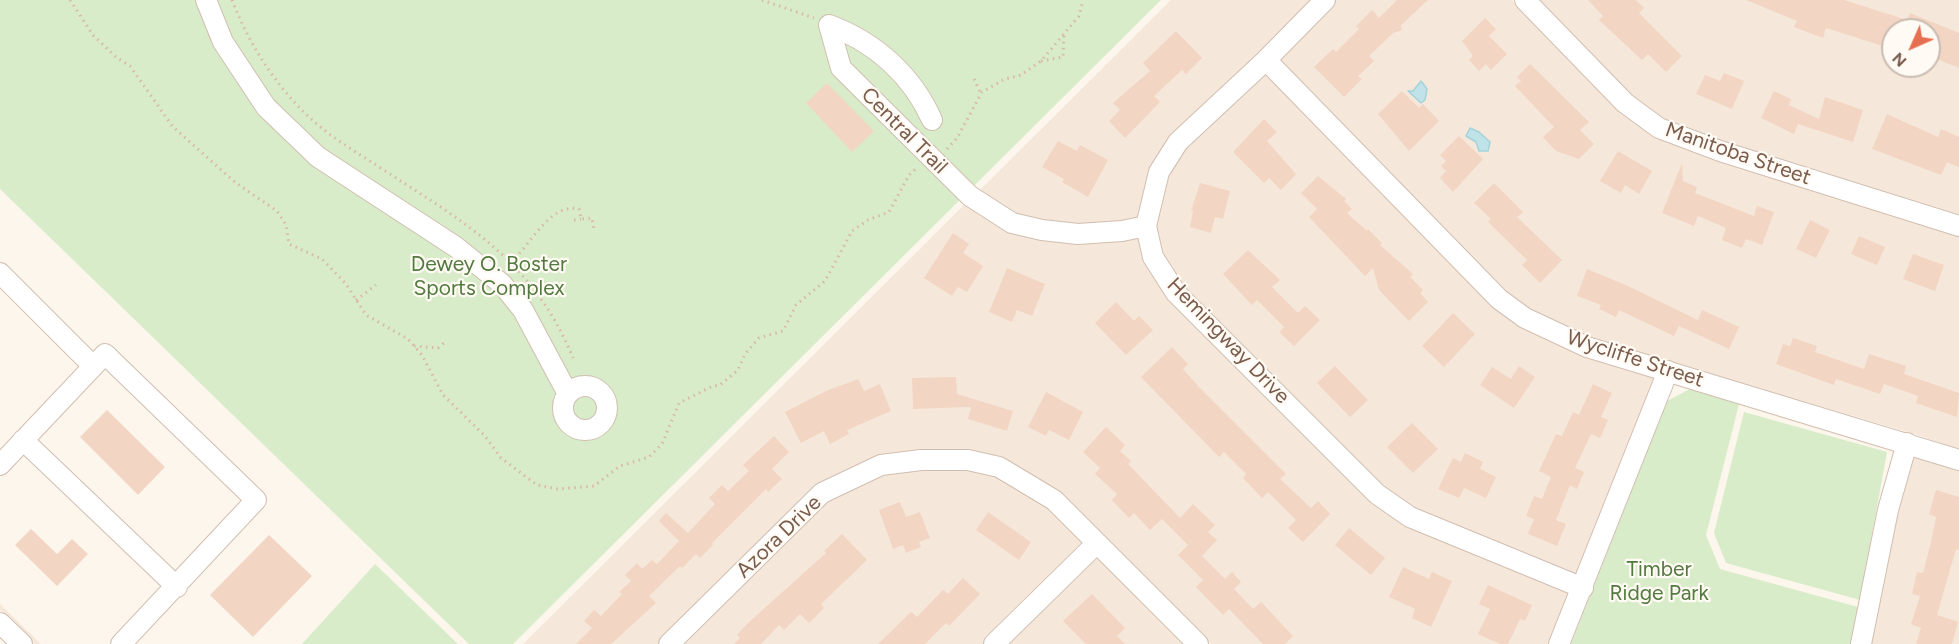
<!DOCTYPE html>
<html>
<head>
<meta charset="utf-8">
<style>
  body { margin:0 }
  #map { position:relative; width:1959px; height:644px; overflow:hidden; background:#fdf6ec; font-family:Figtree,sans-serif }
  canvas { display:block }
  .north { position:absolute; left:1881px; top:18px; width:60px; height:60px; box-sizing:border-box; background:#fffaf3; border:2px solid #cabbb1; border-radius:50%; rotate:225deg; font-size:16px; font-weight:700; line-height:24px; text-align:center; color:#7a5c4d }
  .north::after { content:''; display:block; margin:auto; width:21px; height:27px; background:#e76f51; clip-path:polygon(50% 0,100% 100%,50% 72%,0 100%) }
</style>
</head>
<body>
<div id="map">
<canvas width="1959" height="644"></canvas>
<div class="north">N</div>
</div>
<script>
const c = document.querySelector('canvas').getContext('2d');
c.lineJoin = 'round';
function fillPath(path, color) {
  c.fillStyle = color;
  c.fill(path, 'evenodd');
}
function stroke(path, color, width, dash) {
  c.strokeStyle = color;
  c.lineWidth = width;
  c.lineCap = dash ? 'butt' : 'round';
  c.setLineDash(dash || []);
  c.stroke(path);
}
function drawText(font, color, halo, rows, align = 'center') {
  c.font = font + ' Figtree,sans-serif';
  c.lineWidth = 4.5;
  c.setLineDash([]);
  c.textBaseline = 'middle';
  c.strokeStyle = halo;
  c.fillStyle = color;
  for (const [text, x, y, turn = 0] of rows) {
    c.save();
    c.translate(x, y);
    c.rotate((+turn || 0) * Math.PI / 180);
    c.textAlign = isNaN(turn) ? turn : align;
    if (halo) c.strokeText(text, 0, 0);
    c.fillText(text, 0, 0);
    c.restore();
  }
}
fillPath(new Path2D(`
  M1171,0H1313L1151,170L1138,219L1122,223L1080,225L1045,222L1016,214L979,191Z
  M1336,0H1512L1618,109L1716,159L1959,235V450L1918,435L1591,339L1531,311L1506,292L1278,60Z
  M1538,0H1959V216L1724,142L1664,120L1631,96ZM1893,30H1929V66H1893Z
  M1265,73L1494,306L1656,377L1579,576L1415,509L1384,487L1183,287L1162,252L1155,225L1167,175L1185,147Z
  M965,204L1006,230L1139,236L1372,501L1572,593L1550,644H1211L1061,494L969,451L816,487L658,644H523Z
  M1913,454L1959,469V644H1870L1897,511Z
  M921,469H966L995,475L1048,508L1084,544L982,644H681L827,500L882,474Z
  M1096,555L1185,644H1006Z
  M0,604L41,644H35L0,610Z`), '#f5e8da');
fillPath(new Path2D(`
  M0,0H1161L513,644H469L0,189Z
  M1690,389L1739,404L1706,535L1720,569L1858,607L1853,644H1571L1667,401Z
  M1744,412L1887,452L1860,600L1726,563L1714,533Z
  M375,564L458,644H302Z`), '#d8ecc9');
const water = new Path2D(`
  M1421,81L1427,89L1425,100L1421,103L1408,91H1413Z
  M1470,128L1479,132L1490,142L1488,151H1479L1476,142L1466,136Z`);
fillPath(water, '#bfe3e8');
stroke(water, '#a5d3da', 1.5);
fillPath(new Path2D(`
  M1397,0H1428L1401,25L1402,30L1393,33L1369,56L1374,61L1358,76L1362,79L1344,97L1314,67L1333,49L1336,52L1359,29L1356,26L1372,10L1379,18Z
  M1588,0H1636L1644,8L1639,13L1682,56L1666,72L1648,54L1642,60L1599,20L1603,16Z
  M1746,0H1844L1907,20L1910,13L1959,33V68L1929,56V30H1891L1886,47L1826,28L1823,38L1794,27L1797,21Z
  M1485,18L1496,29L1489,36L1507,54L1491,70L1486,64L1479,71L1469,60L1473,56L1462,41Z
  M1176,31L1202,58L1186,74L1182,70L1154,96L1160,102L1125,138L1109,121L1120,110L1113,103L1150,71L1143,63Z
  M1530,64L1589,122L1580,130L1594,144L1579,159L1556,151L1543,137L1554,127L1515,86L1521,81L1517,77Z
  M1724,73L1744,81L1732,109L1696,94L1705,75L1720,81Z
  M827,83L874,131L852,152L806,103Z
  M1402,91L1419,108L1423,104L1439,121L1409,151L1378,114Z
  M1774,91L1791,99L1789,105L1819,119L1825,97L1863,110L1853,142L1798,124L1794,134L1761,118Z
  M1887,114L1938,137L1941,129L1959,137V167L1947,162L1941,175L1872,149Z
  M1264,119L1277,132L1267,141L1296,174L1281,190L1269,178L1264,183L1233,152Z
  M1459,136L1483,159L1453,192L1440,178L1446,171L1441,166L1446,161L1440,155Z
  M1058,141L1077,151L1080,145L1108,160L1088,197L1062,182L1064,179L1042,167Z
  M1618,151L1652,171L1639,194L1625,185L1621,193L1600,181Z
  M1682,163L1683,181L1697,187L1695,193L1754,216L1757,206L1774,212L1762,245L1746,239L1742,248L1722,240L1726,228L1698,216L1694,226L1662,213Z
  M1318,176L1346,199L1344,201L1352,209L1347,213L1367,231L1368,229L1382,243L1380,245L1413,274L1410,277L1423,290L1420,293L1428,302L1409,321L1379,290L1373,268L1365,276L1309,217L1317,209L1301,193Z
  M1200,183L1230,191L1223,219L1215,217L1211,233L1190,227L1193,211H1191Z
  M1494,183L1523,212L1517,217L1562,260L1540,283L1522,265L1527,260L1488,222L1491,219L1474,203Z
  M1810,220L1830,230L1816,258L1796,249Z
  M953,233L969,244L963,253L983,266L967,292L958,287L952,296L924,278Z
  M1859,236L1885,247L1877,265L1851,254Z
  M1248,250L1280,280L1272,287L1298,313L1305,306L1320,320L1294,346L1281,334L1280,331L1284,327L1257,300L1252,305L1223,274Z
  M1913,254L1944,265L1935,291L1903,279Z
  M1007,268L1045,284L1032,316L1017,310L1012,322L989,312Z
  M1587,269L1628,286L1698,320L1702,310L1739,327L1729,349L1679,326L1674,336L1619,310L1616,317L1599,309L1601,305L1577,296Z
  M1116,302L1134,321L1139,316L1153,330L1126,355L1095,323Z
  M1453,313L1475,334L1444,367L1422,346Z
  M1793,338L1817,346L1815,352L1864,369L1869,354L1906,366L1904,374L1959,393L1957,417L1916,403L1918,396L1884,384L1880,394L1836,379L1834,385L1776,364L1783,344L1790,346Z
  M1172,347L1188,364L1183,369L1199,387L1286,474L1280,479L1311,508L1318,501L1330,514L1303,542L1288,528L1296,520L1268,492L1262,498L1243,478L1246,474L1224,452L1219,457L1141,377Z
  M1335,366L1368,400L1350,417L1317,383Z
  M1519,366L1535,377L1514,408L1480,385L1492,367L1511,379Z
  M956,377L957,394L1013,411L1007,431L968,419L971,407L913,409L912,378Z
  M858,379L864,391L880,384L891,411L847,430L849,434L830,444L824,431L801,443L785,412L826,391Z
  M1593,384L1612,393L1601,417L1608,420L1600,438L1591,434L1575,468L1584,472L1577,489L1570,485L1556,520L1566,524L1557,546L1528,534L1534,519L1526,516L1534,496L1542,499L1551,477L1539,471L1556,434L1562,436L1573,412L1579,415Z
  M1046,392L1083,412L1069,440L1049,430L1046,436L1028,427Z
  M107,410L165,467L138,495L80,437Z
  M1412,423L1438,449L1413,473L1387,447Z
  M1106,427L1125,445L1120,451L1131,461L1128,464L1180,518L1193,504L1215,525L1208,532L1217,540L1202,556L1225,579L1232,572L1241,582L1234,589L1253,609L1261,602L1293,636L1285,644H1263L1229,609L1223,615L1196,587L1203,580L1178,555L1188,545L1162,519L1150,530L1134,513L1129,518L1112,500L1117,494L1095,474L1100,468L1083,452Z
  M774,436L789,452L772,469L782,479L768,492L766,489L712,543L713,545L700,558L696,554L682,568L680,566L649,596L656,603L611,644H576L592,628L584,621L594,610L601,616L622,594L619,592L631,581L625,575L637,563L642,569L652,560L657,564L679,541L659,521L666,513L688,533L715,504L709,498L722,485L728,491L749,471L743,465Z
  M1465,453L1483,462L1480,469L1496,477L1486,498L1464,488L1459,498L1438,489L1453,458L1461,462Z
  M1936,490L1959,497V550L1956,549L1937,615L1958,622L1952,644H1916L1921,628L1911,624L1920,596L1912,594L1917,572L1923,573L1931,542L1936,517L1929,514Z
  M900,502L906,517L920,512L930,538L919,542L921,547L906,553L903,545L893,549L879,510Z
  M988,512L1031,542L1019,560L976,530Z
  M1349,528L1385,558L1371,575L1335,545Z
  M31,529L57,554L72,539L88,554L57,586L15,545Z
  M842,534L867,560L821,604L824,608L809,623L800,614L784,630L779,625L761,644H734L740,638L737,635L748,623L826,553L824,551Z
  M269,535L312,576L253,637L210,595Z
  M1403,567L1429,579L1432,572L1452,581L1431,627L1412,618L1415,609L1389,597Z
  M963,578L980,594L949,626L946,623L925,644H878L911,612L917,617L943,590L948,594Z
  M1488,585L1532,605L1525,621L1520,619L1508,644H1500L1478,634L1490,609L1479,604Z
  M1092,594L1125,628L1117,636L1125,644H1086L1063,621Z`), '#f3d5c3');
const minor = new Path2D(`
  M206,0L223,42L266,107L318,157L456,247L502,284L523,310L568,394
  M1325,0L1266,60L1178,142L1159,172L1146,226L1153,257L1176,293L1377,494L1410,517L1583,588
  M1525,0L1625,103L1659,128L1720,151L1959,226
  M1266,60L1499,299L1525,318L1587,347L1959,460
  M932,120C912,75 875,42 829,25L841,68L970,196L1012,223L1042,230L1078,234L1122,231L1146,226
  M0,273L93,366
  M563 408a22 22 0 1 1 44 0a22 22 0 1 1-44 0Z
  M23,440L177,587
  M0,465L105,354L256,500L121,644
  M0,623L22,644
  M669,644L822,493L881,465L921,460H968L999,467L1054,500L1198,644
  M994,644L1097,543
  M1559,644L1668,371
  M1861,644L1888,510L1907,443`);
stroke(minor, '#d1beb0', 22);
stroke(new Path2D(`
  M70,0L93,35L116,57L130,66L173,127L236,183L277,211L286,225L289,244L322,259L346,284L366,315L408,339L422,355L443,395L485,436L501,458L537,485L558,489L594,486L620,466L649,457L662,444L679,403L713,386L720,385L738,370L745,354L759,338L783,331L796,305L825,281L852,231L868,220L889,212L909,175L918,167
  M232,0C249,44 275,85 309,117C329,136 353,150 376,165C462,221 532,258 573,358
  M762,0L814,18
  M1041,61L1063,57L1064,34
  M974,79L981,94
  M947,149L957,138L982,92L1005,79L1021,75L1041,61L1079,16L1083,0
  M574,220L581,219
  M511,262C530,246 550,202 579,209L581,219L592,218L594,230
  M356,300L376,285
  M414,346L438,348L445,342`), '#d9b8a5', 3, [1.5, 4.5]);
stroke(minor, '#fff', 20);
drawText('21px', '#7a5c4d', '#fffaf3', [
  ["Central Trail",904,131,45],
  ["Manitoba Street",1738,154,19],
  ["Hemingway Drive",1228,341,46],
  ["Wycliffe Street",1635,359,18],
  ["Azora Drive",779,537,-44]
]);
drawText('21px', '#537a41', '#fffaf3', [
  ["Dewey O. Boster",489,265],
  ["Sports Complex",489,289],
  ["Timber",1659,570],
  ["Ridge Park",1659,594]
]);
</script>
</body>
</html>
